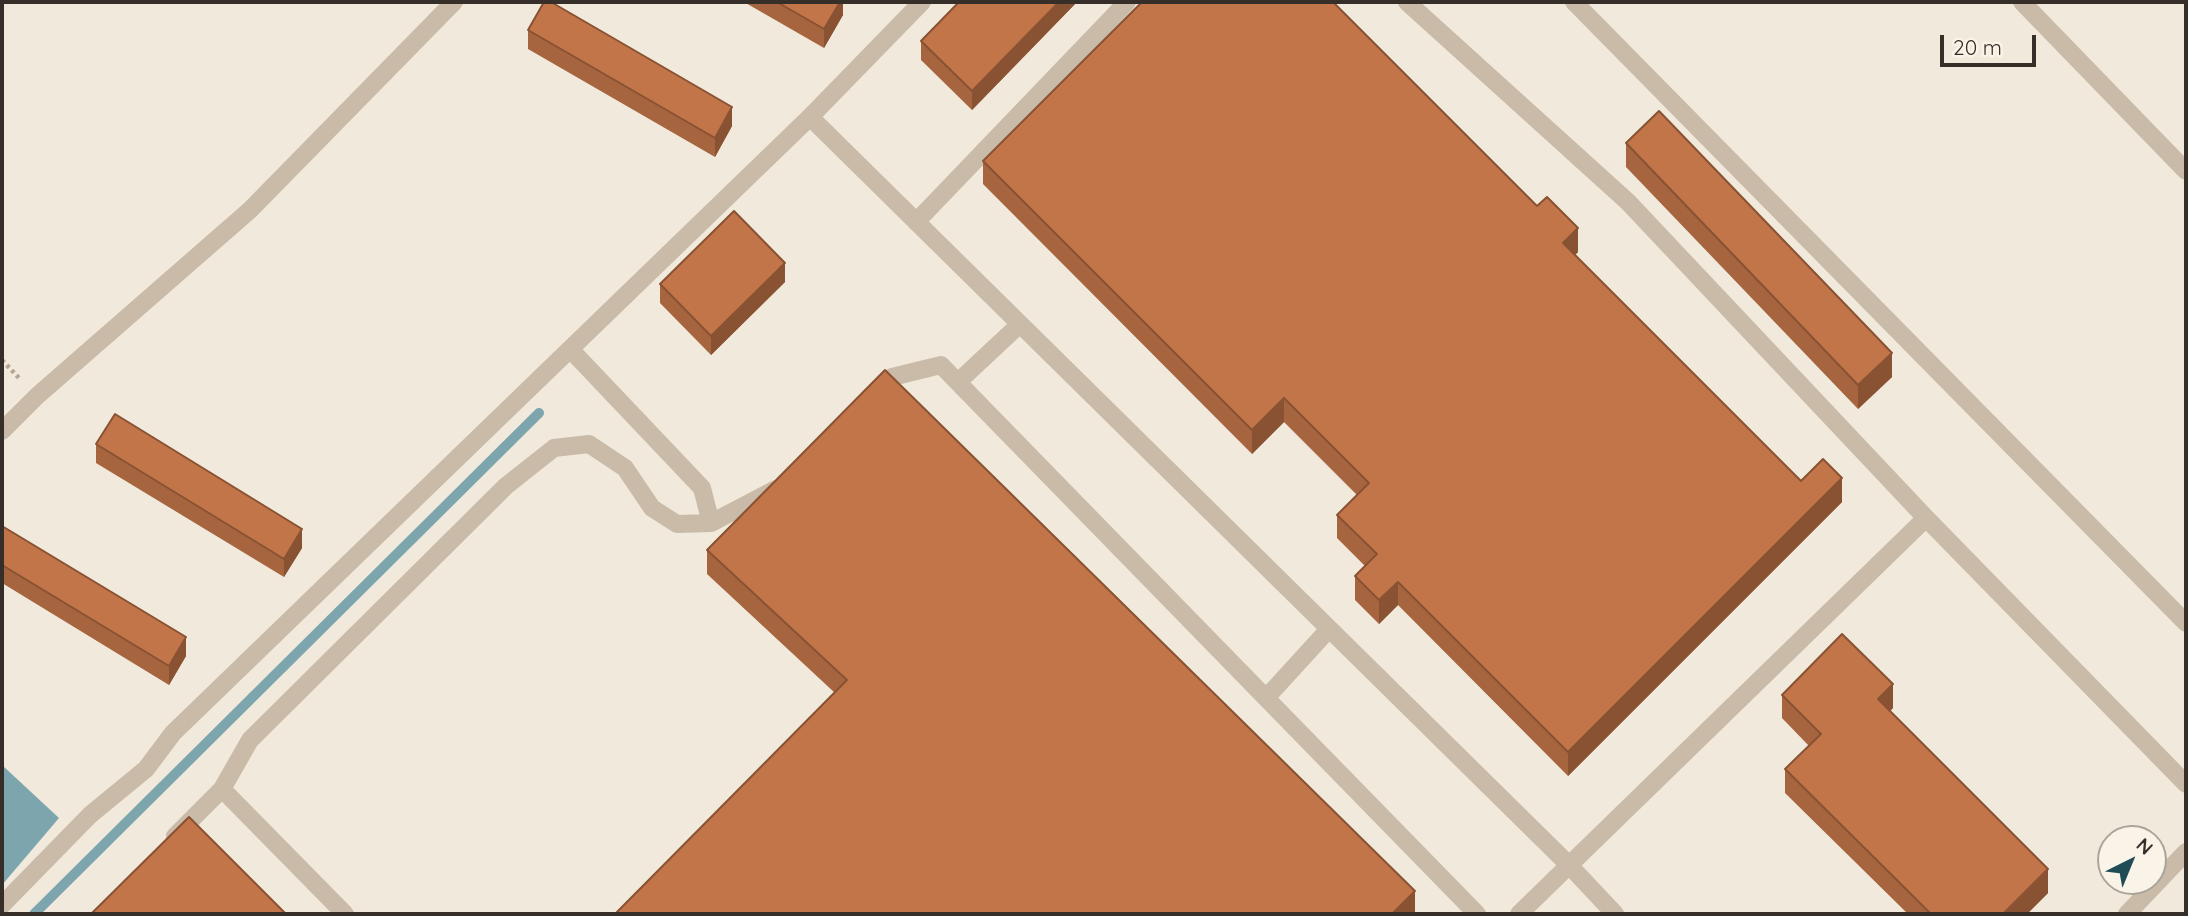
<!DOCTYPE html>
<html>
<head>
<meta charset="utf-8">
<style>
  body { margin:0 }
  #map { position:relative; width:2188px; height:916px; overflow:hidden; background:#f1eadc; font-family:Quicksand,sans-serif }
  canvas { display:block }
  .frame { position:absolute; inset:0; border:4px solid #362e28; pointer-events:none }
  .north { position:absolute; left:2097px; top:825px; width:70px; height:70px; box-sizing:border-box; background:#f9f3e8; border:2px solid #aba49b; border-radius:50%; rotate:43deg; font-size:19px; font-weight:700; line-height:28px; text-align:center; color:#362e28 }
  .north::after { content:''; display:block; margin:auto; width:24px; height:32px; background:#1f4c56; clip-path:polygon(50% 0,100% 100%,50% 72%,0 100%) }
  .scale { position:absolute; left:1940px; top:35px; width:96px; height:32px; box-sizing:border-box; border:4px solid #362e28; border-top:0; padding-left:9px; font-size:21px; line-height:24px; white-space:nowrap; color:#362e28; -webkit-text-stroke:5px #f9f3e8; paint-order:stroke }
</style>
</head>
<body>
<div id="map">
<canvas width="2188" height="916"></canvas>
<div class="frame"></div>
<div class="north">N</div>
<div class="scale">20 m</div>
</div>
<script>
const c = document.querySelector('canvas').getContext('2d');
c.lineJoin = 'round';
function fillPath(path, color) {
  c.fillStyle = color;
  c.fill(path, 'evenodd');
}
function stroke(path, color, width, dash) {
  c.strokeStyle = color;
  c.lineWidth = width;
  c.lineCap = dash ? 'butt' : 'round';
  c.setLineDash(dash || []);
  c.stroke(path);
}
fillPath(new Path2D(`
  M2,765L59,818L2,885Z`), '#7ca5ad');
stroke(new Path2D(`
  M34,914L539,413`), '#7ca5ad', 10);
stroke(new Path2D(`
  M2,360L19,378`), '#b5a593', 4.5, [3.5, 3.5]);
stroke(new Path2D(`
  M1407,2L1628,202L1926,518L2186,784
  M1574,2L2186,623
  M2022,2L2186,171
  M810,117L1569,865L1615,914
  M916,222L1127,2
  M958,382L1020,324
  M876,392L892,377L941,365L1266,698L1329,629
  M2,431L37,396L250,210L454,2
  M711,523L776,489
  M1266,698L1477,914
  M222,789L250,740L506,486L554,448L589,444L625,468L652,508L677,524L711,523L702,488L570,349
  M175,836L222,789L345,914
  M2,905L90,815L146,769L173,733L810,117L922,2
  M1519,914L1926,518
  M2127,914L2186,852`), '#c9bba8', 18);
fillPath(new Path2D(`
  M744,2H843V15L824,48Z
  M959,2H1077L972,110L921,60V41Z
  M528,30L732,126L715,157L528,49Z
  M1626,143L1892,377L1858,409L1626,167Z
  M983,161L1578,252L1575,255L1801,481L1842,502L1568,776L1398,605L1379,624L1355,600V576L1365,566L1337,538V515L1357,495L1284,422L1252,454L983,184Z
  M785,282L711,355L660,303V284Z
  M96,444L302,548L284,577L96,463Z
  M2,526L186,656L169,685L2,583Z
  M707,550L1415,914L835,693L707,574Z
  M1782,695L1893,708L1890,711L2048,893L2027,914H1908L1785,793V769L1809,746L1782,718Z`), '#a7653f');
fillPath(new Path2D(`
  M840,2H843V15L824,48V29Z
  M1059,2H1077L972,110V91Z
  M732,107V126L715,157V138Z
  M1578,228V252L1563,267V243Z
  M785,263V282L711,355V336Z
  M1892,353V377L1858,409V385Z
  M1284,398V422L1252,454V430Z
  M1842,478V502L1568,776V752Z
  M302,529V548L284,577V559Z
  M1398,582V605L1379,624V600Z
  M186,637V656L169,685V666Z
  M1893,684V708L1878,723V699Z
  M2048,869V893L2027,914H2003Z
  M1415,891V914H1392Z`), '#885233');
const building = new Path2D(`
  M544,2H551L732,107L715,138L528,30Z
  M777,2H840L824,29Z
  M959,2H1059L972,91L921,41Z
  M1142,2H1333L1537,206L1547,197L1578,228L1563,243L1801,481L1823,459L1842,478L1568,752L1398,582L1379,600L1355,576L1377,554L1337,515L1369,483L1284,398L1252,430L983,161Z
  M1659,111L1892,353L1858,385L1626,143Z
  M734,211L785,263L711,336L660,284Z
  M885,370L1415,891L1392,914H615L847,680L707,550Z
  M115,414L302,529L284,559L96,444Z
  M2,526L186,637L169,666L2,565Z
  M1842,634L1893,684L1878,699L2048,869L2003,914H1931L1785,769L1821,734L1782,695Z
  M189,817L286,914H91Z`);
fillPath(building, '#c27549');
stroke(building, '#885233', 2);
</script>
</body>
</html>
